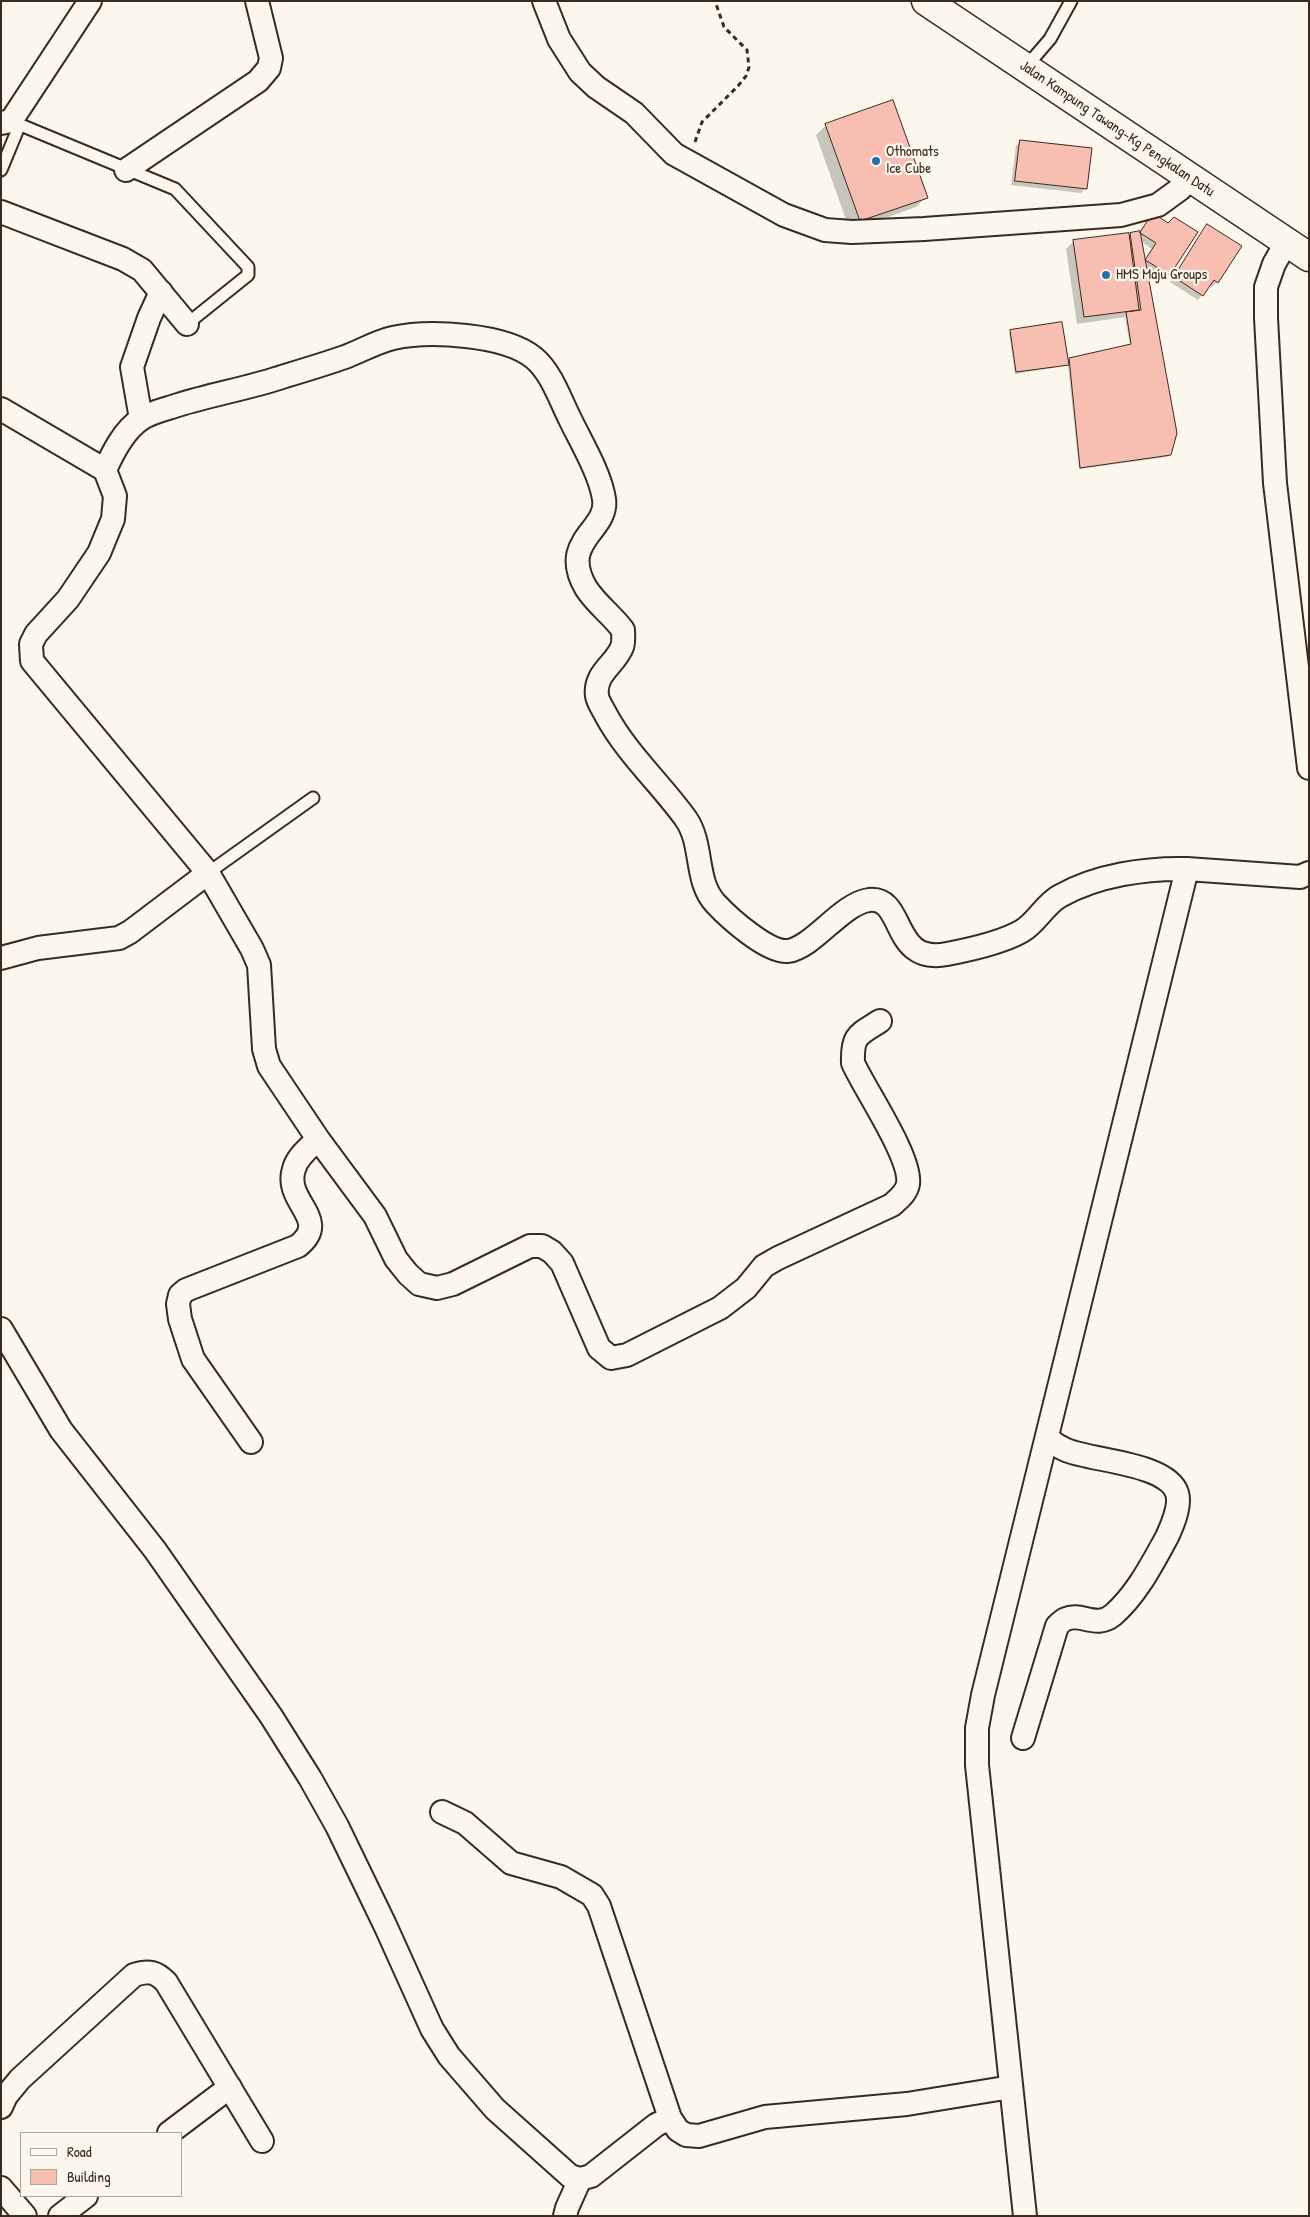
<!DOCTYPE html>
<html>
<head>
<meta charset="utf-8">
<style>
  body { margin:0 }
  #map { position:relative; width:1310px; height:2217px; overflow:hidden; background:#fbf7ec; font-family:"Patrick Hand",sans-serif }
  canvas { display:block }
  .frame { position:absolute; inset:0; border:2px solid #3b2a1e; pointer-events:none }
  .legend { position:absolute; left:20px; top:2132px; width:162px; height:65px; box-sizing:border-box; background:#fbf7ec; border:1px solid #aea59a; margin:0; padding:6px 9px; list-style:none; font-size:15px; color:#3b2a1e }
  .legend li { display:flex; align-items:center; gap:10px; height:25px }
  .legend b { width:25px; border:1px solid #aea59a }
</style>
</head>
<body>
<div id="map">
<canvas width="1310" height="2217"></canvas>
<div class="frame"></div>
<ul class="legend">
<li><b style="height:6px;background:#fbf7ec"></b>Road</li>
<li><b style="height:14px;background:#f8beb1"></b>Building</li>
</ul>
</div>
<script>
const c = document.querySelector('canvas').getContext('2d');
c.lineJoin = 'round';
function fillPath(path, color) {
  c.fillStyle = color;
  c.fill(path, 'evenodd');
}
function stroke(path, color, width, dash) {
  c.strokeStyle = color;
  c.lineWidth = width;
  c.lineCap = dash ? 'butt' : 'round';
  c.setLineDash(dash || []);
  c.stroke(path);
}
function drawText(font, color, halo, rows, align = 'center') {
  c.font = font + ' "Patrick Hand",sans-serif';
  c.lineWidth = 4.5;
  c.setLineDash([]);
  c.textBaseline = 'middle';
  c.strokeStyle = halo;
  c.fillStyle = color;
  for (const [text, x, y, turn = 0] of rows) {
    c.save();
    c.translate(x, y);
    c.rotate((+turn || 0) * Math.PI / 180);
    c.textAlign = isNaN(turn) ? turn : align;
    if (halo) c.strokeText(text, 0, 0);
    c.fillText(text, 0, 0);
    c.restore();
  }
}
fillPath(new Path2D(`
  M826,125L926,197L916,207L850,231L816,135Z
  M1020,141L1086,188L1081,193L1011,185L1016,146Z
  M1153,215L1168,225L1196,232L1164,279L1145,267L1169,455L1167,457L1079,469L1068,364L1065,366L1015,374L1009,333L1011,331L1067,362L1069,359L1130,346L1125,317L1077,324L1066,249L1074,241L1128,237L1131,234L1140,232ZM1140,241L1152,249L1144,261Z
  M1208,225L1217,282L1212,287L1209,285L1198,300L1170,282Z`), '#0003');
const building = new Path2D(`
  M893,100L928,198L860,221L825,124Z
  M1020,140L1092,148L1087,189L1015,181Z
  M1153,213L1168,223L1174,217L1198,232L1170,275L1145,260L1156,243L1140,233Z
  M1207,224L1242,246L1218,283L1214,280L1203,296L1174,277Z
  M1140,231L1177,433L1171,455L1080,468L1069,358L1131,344L1126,312L1141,310L1130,233Z
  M1129,233L1139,310L1084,317L1073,240Z
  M1062,322L1069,365L1016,372L1010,330Z`);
fillPath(building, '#f8beb1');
stroke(building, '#3b2a1e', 1);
const lane = new Path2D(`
  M1025,68L1050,39L1071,1
  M11,121L175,189L248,267V275L187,324
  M1,170L20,124
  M208,873L313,798`);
const street = new Path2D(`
  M544,1L559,39L580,72L596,87L634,113L674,154L784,215L825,230L852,232L924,229L1121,215L1158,205L1180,189L1191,178
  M1,123L11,121L90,1
  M126,170L258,81L269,68L271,58L257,1
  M1,212L123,259L142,270L187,324
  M1286,243L1274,264L1266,287V318L1275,483L1309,768
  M1,409L105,470L115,496L113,519L99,553L68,599L36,634L31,644L32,661L208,873L252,949L259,965L264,1049L269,1066L318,1139L375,1216L396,1259L408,1274L419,1284L437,1288L453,1284L530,1246H542L552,1252L562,1263L599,1348L611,1358L627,1355L720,1308L746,1288L764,1266L778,1258L892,1205C898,1199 906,1194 908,1184C912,1158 865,1090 853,1063C852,1035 858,1035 880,1021
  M141,419L132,367L149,318L161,292
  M105,470C113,452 124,430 141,419C151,412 166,409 178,405C213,394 250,388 285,376C305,370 325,364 345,357C361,351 376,342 393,338C429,330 505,334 534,358C551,372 560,399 570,419C581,442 600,473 604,499C609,531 558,540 586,588C596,604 612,615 623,630C623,635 624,642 622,647C615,665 594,673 597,696C598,702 603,709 606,715C627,754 661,784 686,819C704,845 694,881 716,904C729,918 768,953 788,951C814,947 841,904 869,900C906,896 890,965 947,954C968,950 1003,942 1022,931C1037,922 1045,904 1060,896C1097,875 1146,868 1187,869
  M1,958L38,948L119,938L130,932L208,873
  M1,1329L61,1430L155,1550L271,1716L310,1778L337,1826L385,1925L432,2029L449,2056L495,2109L570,2176L580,2179L591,2176L656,2125L670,2118L678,2130L686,2135L699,2136L765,2117L907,2104L1011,2087
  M251,1442L193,1359L180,1319L178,1304L180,1295L186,1290L298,1246C332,1219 283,1202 294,1169C297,1157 309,1148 318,1139
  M1023,1738L1057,1626C1059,1624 1063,1620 1066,1619C1081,1612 1096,1629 1113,1615C1137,1594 1152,1564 1167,1537C1172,1526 1181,1506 1177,1493C1167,1463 1092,1461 1066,1450C1059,1447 1053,1443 1047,1438
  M442,1812L465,1823L511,1863L561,1877L592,1895L599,1906L670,2118
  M1,2107L6,2096L20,2079L134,1975C149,1970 156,1972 166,1982L262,2141
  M169,2133L230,2087
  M1,2188L25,2216
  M60,2216L86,2196
  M565,2216L567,2208L580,2179
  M1025,2216L977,1765V1728L983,1695L1187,869L1300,877L1309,873`);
const secondary = new Path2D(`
  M926,1L1309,257`);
stroke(lane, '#3b2a1e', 15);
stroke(street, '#3b2a1e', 26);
stroke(secondary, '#3b2a1e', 31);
stroke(new Path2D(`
  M695,142L702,122L738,86L746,76L749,67L747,50L724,27L715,1`), '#3b2a1e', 3, [5, 4]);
stroke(lane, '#fbf7ec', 11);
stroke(street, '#fbf7ec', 22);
stroke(secondary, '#fbf7ec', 28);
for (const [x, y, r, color] of [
  [876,161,5,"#1f6fb2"],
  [1106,275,5,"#1f6fb2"]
]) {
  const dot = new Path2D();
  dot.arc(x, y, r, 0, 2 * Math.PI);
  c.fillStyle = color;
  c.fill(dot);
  stroke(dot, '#fbf7ec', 2);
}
drawText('15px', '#3b2a1e', '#fbf7ec', [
  ["Jalan Kampung Tawang-Kg Pengkalan Datu",1117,129,34]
]);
drawText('15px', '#3b2a1e', '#fbf7ec', [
  ["Othomats",886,152],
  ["Ice Cube",886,169],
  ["HMS Maju Groups",1116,275]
], 'left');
</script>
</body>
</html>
